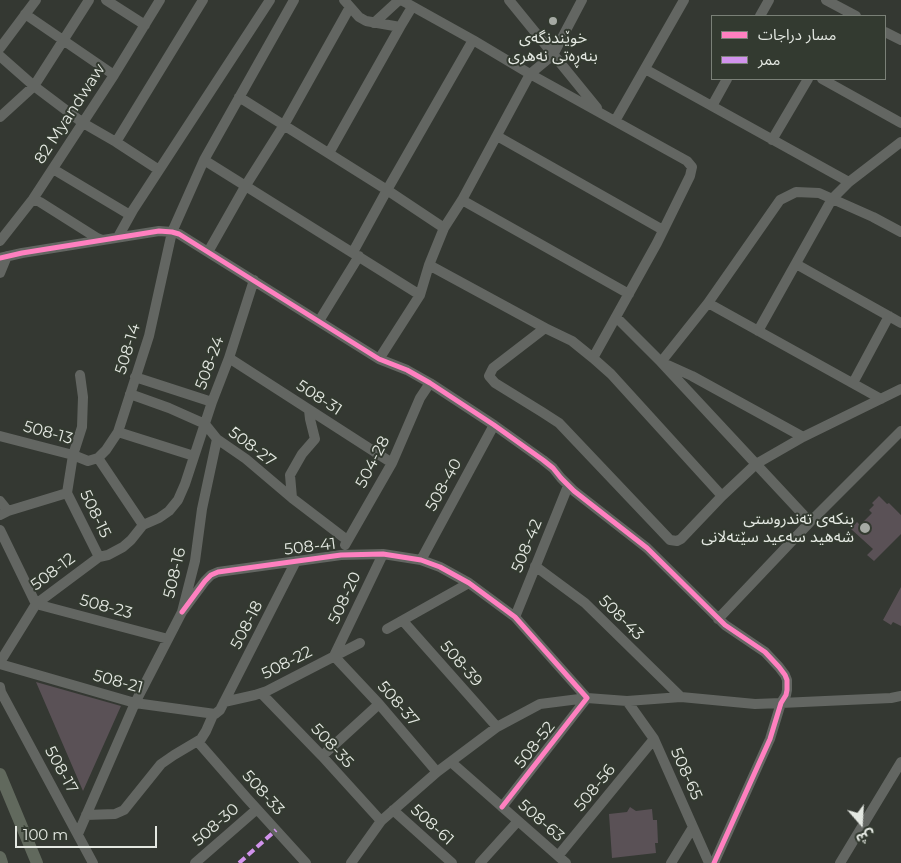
<!DOCTYPE html>
<html>
<head>
<meta charset="utf-8">
<style>
  body { margin:0 }
  #map { position:relative; width:901px; height:863px; overflow:hidden; background:#343832; font-family:Montserrat,"Noto Sans Arabic",sans-serif }
  canvas { display:block }
  .legend { position:absolute; left:711px; top:15px; width:175px; height:65px; box-sizing:border-box; background:#333a30; border:1px solid #7a8077; margin:0; padding:6px 9px; list-style:none; font-size:15px; color:#e4e8e2 }
  .legend li { display:flex; align-items:center; gap:10px; height:25px }
  .legend b { width:25px; border:1px solid #7a8077 }
  .north { position:absolute; left:836px; top:798px; width:50px; height:50px; -webkit-text-stroke:4px #333a30; paint-order:stroke; rotate:161deg; font-size:14px; font-weight:700; line-height:20px; text-align:center; color:#e4e8e2 }
  .north::after { content:''; display:block; margin:auto; width:18px; height:22px; background:#e4e8e2; clip-path:polygon(50% 0,100% 100%,50% 72%,0 100%) }
  .scale { position:absolute; left:15px; top:826px; width:142px; height:22px; box-sizing:border-box; border:2px solid #e4e8e2; border-top:0; padding-left:6px; font-size:15px; line-height:18px; white-space:nowrap; color:#e4e8e2; -webkit-text-stroke:4px #333a30; paint-order:stroke }
</style>
</head>
<body>
<div id="map">
<canvas width="901" height="863"></canvas>
<ul class="legend">
<li><b style="height:6px;background:#ff80c0"></b>مسار دراجات</li>
<li><b style="height:6px;background:#d193ec"></b>ممر</li>
</ul>
<div class="north">ش</div>
<div class="scale">100 m</div>
</div>
<script>
const c = document.querySelector('canvas').getContext('2d');
c.lineJoin = 'round';
function fillPath(path, color) {
  c.fillStyle = color;
  c.fill(path, 'evenodd');
}
function stroke(path, color, width, dash) {
  c.strokeStyle = color;
  c.lineWidth = width;
  c.lineCap = dash ? 'butt' : 'round';
  c.setLineDash(dash || []);
  c.stroke(path);
}
function drawText(font, color, halo, rows, align = 'center') {
  c.font = font + ' Montserrat,"Noto Sans Arabic",sans-serif';
  c.lineWidth = 4;
  c.setLineDash([]);
  c.textBaseline = 'middle';
  c.strokeStyle = halo;
  c.fillStyle = color;
  for (const [text, x, y, turn = 0] of rows) {
    c.save();
    c.translate(x, y);
    c.rotate((+turn || 0) * Math.PI / 180);
    c.textAlign = isNaN(turn) ? turn : align;
    if (halo) c.strokeText(text, 0, 0);
    c.fillText(text, 0, 0);
    c.restore();
  }
}
fillPath(new Path2D(`
  M879,496L887,504L889,503L901,515V534L874,561L867,555L873,549L851,529L857,522L860,525L872,513L869,510L874,505L872,503Z
  M901,587V626L893,622L891,625L883,620Z
  M36,682L121,706L83,791Z
  M630,807L636,811L652,809L653,820H657L658,843H655L656,853L612,858L609,814L627,812Z`), '#5a5156');
stroke(new Path2D(`
  M106,0L145,25
  M344,0L359,17L366,21L400,27
  M401,0L473,40L530,74L687,161L692,167L690,176L657,243L593,358
  M509,0L597,108
  M826,0L856,16
  M25,14L114,75
  M760,16L769,0
  M374,23L399,0
  M885,32L901,40
  M0,48L36,0
  M0,56L34,86L83,123L116,142L159,170
  M645,69L849,182
  M822,79L901,123
  M239,97L387,190L444,228
  M712,106L727,79
  M0,117L34,86L89,0
  M615,121L684,0
  M497,136L663,230
  M772,140L808,79
  M116,142L203,0
  M329,153L400,27L412,7
  M204,160L420,295
  M53,169L130,215
  M33,199L40,202L97,238L102,240
  M462,200L629,294
  M118,237L133,210L270,0
  M0,241L33,199L114,75L160,0
  M208,252L246,185L284,125L350,7
  M353,252L387,190L473,40
  M0,258L22,253L159,231L172,232L179,234L379,359L407,370L430,383L494,425L543,460L553,468L561,478L574,491L647,548L725,625L765,652L779,667L785,675L787,680V690L786,695L781,703L770,739L714,863
  M796,264L901,323
  M429,265L545,328L572,341L593,358L611,374L722,496
  M0,273L7,256
  M708,303L881,399
  M616,317L661,362L692,376L803,437
  M319,321L359,256
  M545,328L493,368L489,376L495,383L542,412L559,423L670,540L677,541L681,539L722,496L756,464L803,437L901,389
  M758,331L832,199L849,182L901,142
  M229,358L392,463
  M379,359L420,295L429,265L444,228L462,200L530,74L553,55L582,0
  M80,375L83,397L82,427L73,455L67,493L99,557
  M135,377L212,402
  M853,383L889,316
  M130,394L169,408L205,424L217,439L246,459L292,498L347,540
  M118,432L194,456
  M0,436L73,455L88,461L98,458L106,450L118,432L149,336L172,232L204,160L294,0
  M98,458L143,525
  M292,498L290,475L302,454L315,439L310,419L309,410
  M0,501L8,511
  M0,515L8,511L67,493
  M810,522L661,362L708,303L780,200L796,192L819,193L873,217L901,232
  M0,530L36,604L168,639
  M345,545L392,463L420,398L430,383
  M383,554L334,656L379,704L437,772
  M421,560L494,425
  M535,566L585,603L681,697
  M182,612L205,581L211,575L218,572L341,555L383,554L421,560L440,567L469,583L515,617L587,698L502,807
  M515,617L568,486
  M718,619L810,522L901,431
  M403,621L497,727
  M387,629L469,583
  M0,662L36,604L99,557L108,555L123,547L131,540L143,525L159,518L169,511L178,500L185,484L212,402L229,358L254,280
  M0,664L135,703L215,714L220,710L296,561
  M0,687L1,692L93,863
  M261,693L322,756L381,821
  M627,701L654,739L709,863
  M224,702L255,695L267,691L360,643
  M198,742L246,797L306,863
  M322,756L379,704
  M451,762L566,863
  M393,810L452,863
  M86,815L115,814L124,810L161,764L174,755L201,739L206,731L213,715
  M78,834L135,703L182,612L195,561L202,509L217,439
  M558,856L654,739
  M195,863L257,809
  M351,863L381,821L437,772L497,727L540,704L587,698L627,701L681,697L755,704L781,703L891,698L901,696
  M480,863L518,821
  M671,863L693,827
  M840,863L901,762`), '#636662', 10);
stroke(new Path2D(`
  M0,774L37,863
  M0,857L2,863`), '#61695d', 12);
stroke(new Path2D(`
  M239,863L276,830`), '#d193ec', 4, [8, 4]);
stroke(new Path2D(`
  M0,258L22,253L159,231L172,232L179,234L379,359L407,370L430,383L494,425L543,460L553,468L561,478L574,491L647,548L725,625L765,652L779,667L785,675L787,680V690L786,695L781,703L770,739L714,863
  M182,612L205,581L211,575L218,572L341,555L383,554L421,560L440,567L469,583L515,617L587,698L502,807`), '#ff80c0', 5);
for (const [x, y, r, color] of [
  [553,21,5,"#a6aaa4"],
  [865,528,6,"#a6aaa4"]
]) {
  const dot = new Path2D();
  dot.arc(x, y, r, 0, 2 * Math.PI);
  c.fillStyle = color;
  c.fill(dot);
  stroke(dot, '#333a30', 2);
}
drawText('16px', '#e4e8e2', '#333a30', [
  ["خوێندنگەی",553,38],
  ["بنەڕەتی نەهری",553,56],
  ["بنکەی تەندروستی",854,519,"right"],
  ["شەهید سەعید سێتەلانی",854,537,"right"]
]);
drawText('16px', '#e4e8e2', '#333a30', [
  ["82 Myandwaw",70,114,-57],
  ["508-14",128,349,-73],
  ["508-24",210,363,-70],
  ["508-31",319,398,33],
  ["508-13",48,433,15],
  ["508-27",252,447,37],
  ["504-28",373,462,-63],
  ["508-40",444,485,-61],
  ["508-15",95,514,64],
  ["508-42",527,546,-68],
  ["508-41",310,547,-7],
  ["508-12",53,572,-37],
  ["508-16",175,573,-77],
  ["508-20",345,598,-65],
  ["508-23",106,607,15],
  ["508-43",621,618,45],
  ["508-18",247,625,-63],
  ["508-22",287,663,-27],
  ["508-39",461,664,49],
  ["508-21",118,682,15],
  ["508-37",398,704,49],
  ["508-52",535,745,-52],
  ["508-35",332,746,47],
  ["508-17",61,770,61],
  ["508-65",686,774,66],
  ["508-56",595,788,-51],
  ["508-33",263,793,48],
  ["508-63",541,821,41],
  ["508-30",216,825,-41],
  ["508-61",432,825,42]
]);
</script>
</body>
</html>
